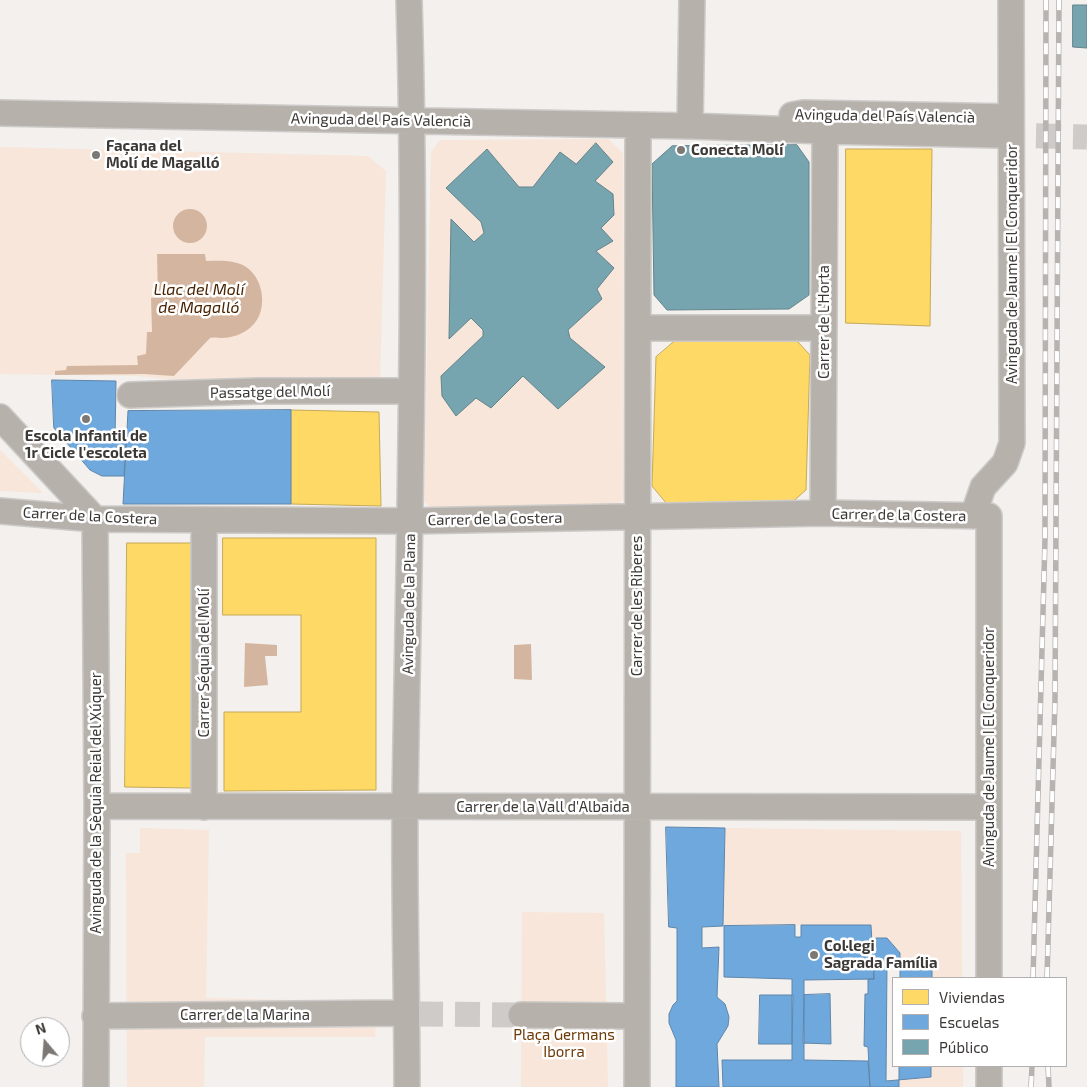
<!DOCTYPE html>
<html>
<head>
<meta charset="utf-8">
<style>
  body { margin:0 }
  #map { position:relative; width:1087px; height:1087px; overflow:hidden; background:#f3f0ed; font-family:"Exo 2",sans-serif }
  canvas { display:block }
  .legend { position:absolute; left:892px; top:977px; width:175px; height:90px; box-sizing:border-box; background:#fff; border:1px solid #b1afaf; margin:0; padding:6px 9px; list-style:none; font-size:15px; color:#3b3836 }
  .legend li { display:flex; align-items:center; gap:10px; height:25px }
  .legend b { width:25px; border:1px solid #b1afaf }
  .north { position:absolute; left:20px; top:1017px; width:50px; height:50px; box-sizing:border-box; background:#fff; border:1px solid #b1afaf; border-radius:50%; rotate:342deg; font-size:14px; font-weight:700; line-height:20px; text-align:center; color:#3b3836 }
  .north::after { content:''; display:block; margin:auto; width:18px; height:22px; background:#7b7876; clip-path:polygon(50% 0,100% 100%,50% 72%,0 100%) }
</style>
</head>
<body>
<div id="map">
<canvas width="1087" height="1087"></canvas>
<ul class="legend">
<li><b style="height:14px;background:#ffd966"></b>Viviendas</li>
<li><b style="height:14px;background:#6fa8dc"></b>Escuelas</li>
<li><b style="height:14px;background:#76a5af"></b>Público</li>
</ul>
<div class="north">N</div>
</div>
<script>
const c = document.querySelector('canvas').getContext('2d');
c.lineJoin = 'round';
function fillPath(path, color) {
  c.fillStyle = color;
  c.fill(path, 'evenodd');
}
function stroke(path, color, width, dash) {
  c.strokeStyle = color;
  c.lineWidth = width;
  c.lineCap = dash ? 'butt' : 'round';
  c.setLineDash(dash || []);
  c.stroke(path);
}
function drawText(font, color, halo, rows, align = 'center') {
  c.font = font + ' "Exo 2",sans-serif';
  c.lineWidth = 5;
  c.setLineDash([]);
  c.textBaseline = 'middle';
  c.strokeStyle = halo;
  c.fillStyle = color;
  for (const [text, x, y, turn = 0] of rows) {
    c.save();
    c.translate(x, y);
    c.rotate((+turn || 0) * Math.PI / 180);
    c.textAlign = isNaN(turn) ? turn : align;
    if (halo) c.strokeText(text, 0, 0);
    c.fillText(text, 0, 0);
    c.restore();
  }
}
fillPath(new Path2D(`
  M608,139L623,153V499L610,513L435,512L424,501L431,152L440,140Z
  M0,147L368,156L386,171L380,379L175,380L137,376L0,374Z
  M0,450L43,493L0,491Z
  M140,828L209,830L206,998L377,1002L375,1037H205L204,1087H127L126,853H140Z
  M725,828L961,831L962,978H932V963H900V953L888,938L872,937L871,925L723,926Z
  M522,912L604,913L608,1087H521Z
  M931,1066H963V1087H899V1079L931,1077Z`), '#f7e6d9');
fillPath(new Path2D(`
  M173 226a17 17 0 1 1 34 0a17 17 0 1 1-34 0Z
  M157,254H205L206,261C216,261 227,260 237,263C263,269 271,310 251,327C243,334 232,338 222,338C217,338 215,337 210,338L174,376L144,374L55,375V371L66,370L67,366L138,365L137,356L146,354L147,332H152L151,298L158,297Z
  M245,643L277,645V656H265L268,685L244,687Z
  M531,644L532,680L514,679V645Z`), '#d4b6a0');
const homes = new Path2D(`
  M846,149H932L930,326L846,323Z
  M676,340L797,341L810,355L806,490L790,504H667L652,486L656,357Z
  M291,410L379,412L381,506L291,504Z
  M223,538H376V790L224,791V712H301V615H223Z
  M127,543H193L191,788L125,787Z`);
fillPath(homes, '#ffd966');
stroke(homes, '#c4a958', 1);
const schools = new Path2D(`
  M52,380L116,381L115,440L126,441L124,476H102L90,470L54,428Z
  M291,410V504H123L128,411Z
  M666,827L725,828L723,926L702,927V948L719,947L717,997L725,1004L729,1017L728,1026L717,1044L719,1087H676V1040L669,1023V1014L673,1005L677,1001V928L669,927Z
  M795,925V937H801V925H871L874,979L804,980V1060L868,1061L870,1087H723L722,1060H792V979L724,977V926Z
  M876,938H887L900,953V978H893V1066H899V1087H870L868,1047L864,1046L865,994H868V979H874L872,948L876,947Z
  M932,963V978H893V1066H931V1077L886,1081L887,964Z
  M830,994L831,1044L803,1043L804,995Z
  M760,995H793L792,1044H759Z`);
fillPath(schools, '#6fa8dc');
stroke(schools, '#5f86aa', 1);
const public = new Path2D(`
  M1073,5H1087V48L1073,47Z
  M596,143L613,162L595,181L613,194L614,215L601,228L613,241L596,251L614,268L597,289L602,299L568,330L570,338L605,367L558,409L523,376L491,408L476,398L456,416L442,396L441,376L483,336V330L471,318L449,339L451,219L474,242L484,233L481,222L446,188L487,149L519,187H533L560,152L576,164Z
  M797,145L809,162V295L789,309L667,310L654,295L652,164L672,146Z`);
fillPath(public, '#76a5af');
stroke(public, '#64848b', 1);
stroke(new Path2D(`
  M999,135L1087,137
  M418,1014L521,1015`), '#cecbc8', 25, [25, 12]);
const minor = new Path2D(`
  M0,113L690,126L825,131L999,135
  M792,115L803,113L1011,117
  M690,126L692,0
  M638,328H824
  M130,395L258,391H411
  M0,417L95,519L97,806L96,1087
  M0,511L95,519L410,521L823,513L989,516V978
  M823,513L825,131
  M973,516L983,487L1005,463L1012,443L1011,0
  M97,806L989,807
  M204,807V520
  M521,1015L625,1016
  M95,1016L394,1013
  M407,1087C407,992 404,898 405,803C409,535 417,268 409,0
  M637,1087L638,125
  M989,1087V1066`);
stroke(minor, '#cdcbc9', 28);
stroke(minor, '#b7b1ac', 25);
const rail = new Path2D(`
  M1033,978L1045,539L1046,0
  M1047,978L1055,699L1059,0
  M1048,1066L1049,1087
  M1031,1087L1032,1066`);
stroke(rail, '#b7b3b0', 5.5);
stroke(rail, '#fff', 4, [11]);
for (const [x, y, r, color] of [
  [681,150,5,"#7b7876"],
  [96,155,5,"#7b7876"],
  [86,419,5,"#7b7876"],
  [814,955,5,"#7b7876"]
]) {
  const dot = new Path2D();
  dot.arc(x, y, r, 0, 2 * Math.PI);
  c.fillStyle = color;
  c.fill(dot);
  stroke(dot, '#fff', 2);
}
drawText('15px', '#3b3836', '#fff', [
  ["Avinguda del País Valencià",885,116,1],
  ["Avinguda del País Valencià",381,120,1],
  ["Avinguda de Jaume I El Conqueridor",1012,264,-90],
  ["Carrer de L'Horta",824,322,-90],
  ["Passatge del Molí",270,392,-1],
  ["Carrer de la Costera",899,515,1],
  ["Carrer de la Costera",90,516,3],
  ["Carrer de la Costera",495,519,-1],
  ["Avinguda de la Plana",409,604,-89],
  ["Carrer de les Riberes",637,606,-90],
  ["Carrer Séquia del Molí",204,663,-90],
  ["Avinguda de Jaume I El Conqueridor",989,747,-90],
  ["Avinguda de la Sèquia Reial del Xúquer",96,803,-90],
  ["Carrer de la Vall d'Albaida",543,807],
  ["Carrer de la Marina",245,1015]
]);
drawText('bold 15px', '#3b3836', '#fff', [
  ["Façana del",106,146],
  ["Molí de Magalló",106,163],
  ["Conecta Molí",691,150],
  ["Escola Infantil de",86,436,"center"],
  ["1r Cicle l'escoleta",86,453,"center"],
  ["Col·legi",824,946],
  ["Sagrada Família",824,963]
], 'left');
drawText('15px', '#6e3906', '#fff', [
  ["Plaça Germans",564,1035],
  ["Iborra",564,1052]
]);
drawText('italic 16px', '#4a2300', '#fff', [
  ["Llac del Molí",199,290],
  ["de Magalló",199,308]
]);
</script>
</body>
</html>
